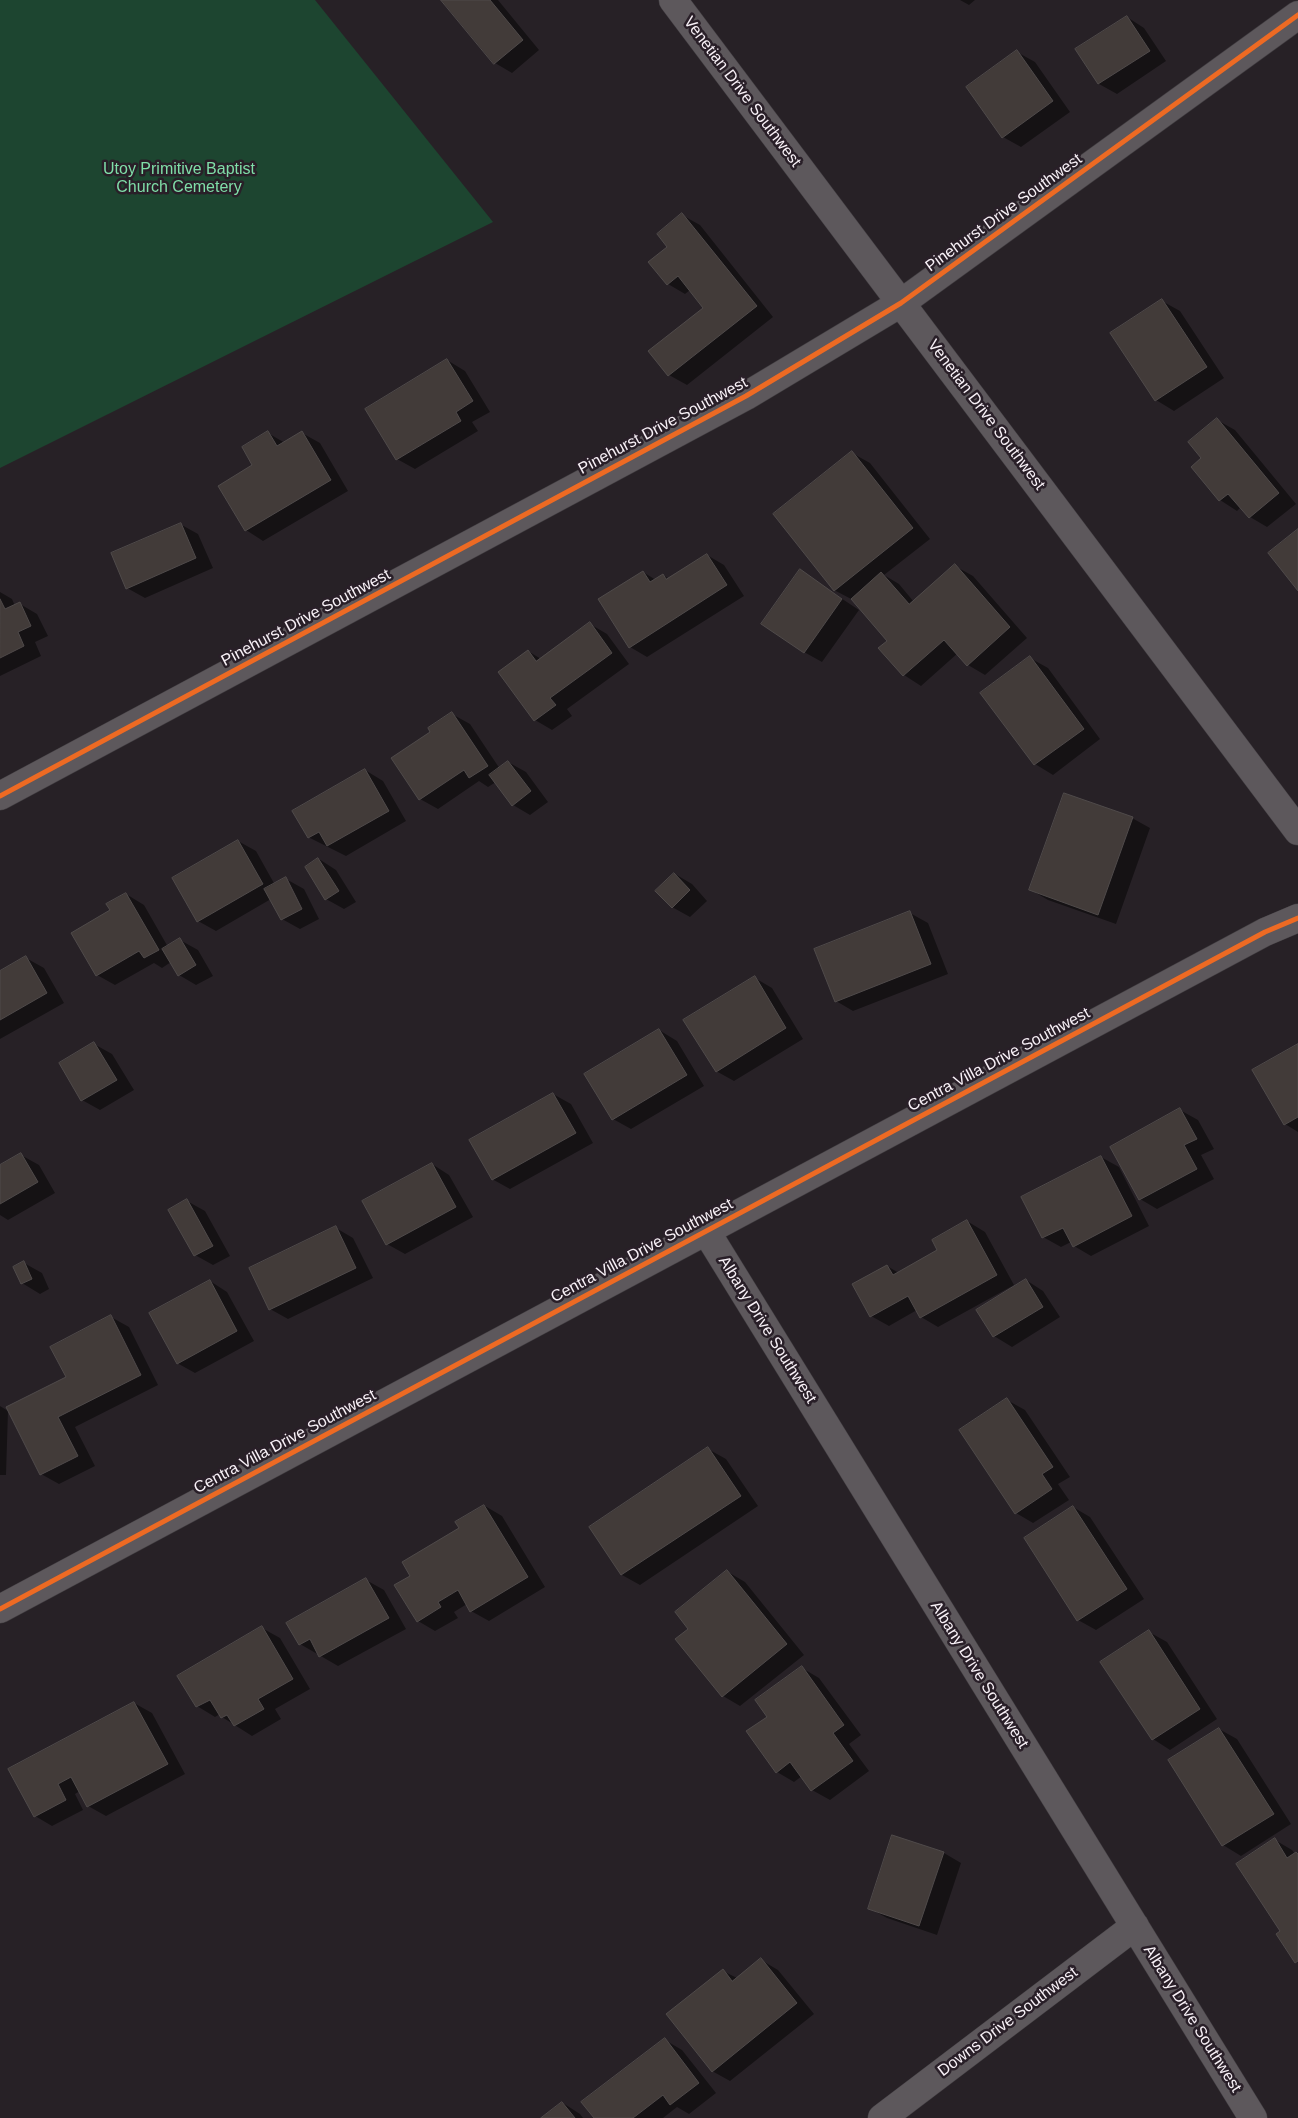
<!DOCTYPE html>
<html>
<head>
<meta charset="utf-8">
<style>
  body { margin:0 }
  canvas { display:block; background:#272126 }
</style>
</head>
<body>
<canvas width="1298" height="2118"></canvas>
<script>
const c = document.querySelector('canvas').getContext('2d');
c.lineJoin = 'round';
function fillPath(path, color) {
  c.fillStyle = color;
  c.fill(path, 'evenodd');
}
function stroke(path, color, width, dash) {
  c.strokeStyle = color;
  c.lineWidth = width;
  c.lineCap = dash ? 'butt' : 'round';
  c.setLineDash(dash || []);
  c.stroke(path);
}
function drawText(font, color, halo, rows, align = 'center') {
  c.font = font + ' Arial,sans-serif';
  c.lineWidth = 5;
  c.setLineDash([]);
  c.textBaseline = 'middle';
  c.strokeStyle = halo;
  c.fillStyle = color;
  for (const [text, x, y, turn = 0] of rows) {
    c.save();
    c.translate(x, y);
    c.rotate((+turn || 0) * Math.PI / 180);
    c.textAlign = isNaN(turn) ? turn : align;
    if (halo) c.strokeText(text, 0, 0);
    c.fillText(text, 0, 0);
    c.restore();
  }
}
fillPath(new Path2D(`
  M0,0H315L493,222L0,468Z`), '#1d4530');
fillPath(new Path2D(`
  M442,0H498L539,50L512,73L495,63Z
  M960,0H975L969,5Z
  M1127,17L1144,28L1166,61L1117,94L1099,84L1077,49Z
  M1017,52L1035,62L1070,112L1021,147L1003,137Z
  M682,215L700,225L773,317L687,385L669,375L704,308L690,290L685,294L668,284L669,248Z
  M1162,301L1180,311L1224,378L1174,411L1156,400L1112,334Z
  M447,360L465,371L490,412L472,422L478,431L415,469L397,459Z
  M1217,420L1235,430L1296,504L1267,527L1250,517L1241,507L1237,511L1220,500L1203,458Z
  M268,433L285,443L302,433L320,443L348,491L263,541L246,530L254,465Z
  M852,453L870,463L930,539L884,575L899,584L914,602L955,566L973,576L1027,638L985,675L968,665L958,653L921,686L904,675L880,649L889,641L853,600L834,590Z
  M180,524L198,534L213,568L145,598L127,588Z
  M707,555L724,565L744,596L647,657L630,647L643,572L656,580L663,575L669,579Z
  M800,571L859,610L822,662L804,652Z
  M0,592L12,599L15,606L20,604L37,614L48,636L35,642L41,656L0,676Z
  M590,624L607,634L629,664L567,709L572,716L552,730L535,720L528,651L541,659Z
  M1030,658L1048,668L1100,739L1053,775L1035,764L982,694Z
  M452,714L470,724L500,769L508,762L526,772L548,802L530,815L513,805L496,782L488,787L479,781L438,809L420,799L432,732Z
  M365,770L383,781L406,821L346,856L308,837Z
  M1132,818L1150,828L1116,924L1048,900L1031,890Z
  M238,841L256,851L275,885L286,879L304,889L319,919L300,929L282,919L271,899L216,931L198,921Z
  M319,859L336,870L356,902L344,909L326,899Z
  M675,874L692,884L707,901L690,917L672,907Z
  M126,894L144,905L168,947L180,940L198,950L213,976L196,985L179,975L171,962L162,968L154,963L115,985L97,975L73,933L112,910Z
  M910,913L928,923L948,974L853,1011L836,1001Z
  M26,958L44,968L64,1003L0,1039V972Z
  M755,978L772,988L803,1039L734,1081L716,1071Z
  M659,1030L677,1041L704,1086L631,1129L613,1119Z
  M94,1044L112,1054L134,1090L100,1110L82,1100Z
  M1298,1045V1132L1285,1124Z
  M553,1094L571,1104L593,1143L510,1189L492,1179Z
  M1180,1110L1198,1120L1214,1149L1201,1155L1214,1179L1157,1209L1140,1199Z
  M21,1155L39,1165L55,1193L8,1220L0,1215V1167Z
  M1101,1157L1119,1167L1149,1226L1091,1256L1074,1246L1071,1242L1061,1247L1043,1237Z
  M432,1164L449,1175L473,1217L405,1254L387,1244Z
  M187,1201L205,1211L230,1256L213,1265L195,1255Z
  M967,1221L985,1232L1014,1285L938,1327L921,1317L917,1310L889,1326L871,1316L887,1266L899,1273L939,1251Z
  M336,1228L353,1238L373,1278L288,1319L270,1309Z
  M24,1263L42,1273L49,1289L40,1294L22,1283Z
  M1026,1280L1043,1291L1060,1317L1012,1347L994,1336L978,1310Z
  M210,1281L227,1292L254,1341L195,1373L177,1363Z
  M111,1317L129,1327L158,1385L75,1427L95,1466L59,1484L41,1474L67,1377Z
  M1007,1400L1025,1410L1070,1477L1058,1484L1069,1500L1033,1523L1016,1513Z
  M0,1406L8,1411L6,1475H0Z
  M708,1449L726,1459L758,1506L640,1585L622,1575L591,1527Z
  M485,1506L502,1516L545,1587L489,1621L471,1611L467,1604L454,1612L458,1618L435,1631L418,1621L411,1577Z
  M1073,1507L1090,1517L1144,1599L1096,1630L1078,1620Z
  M728,1572L745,1582L804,1655L740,1706L723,1696L690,1629Z
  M366,1580L384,1590L406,1629L338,1666L300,1644Z
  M262,1628L280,1638L310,1689L275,1709L281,1719L252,1736L222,1717L220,1714L215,1717L197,1706L179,1676Z
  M1149,1632L1167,1642L1217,1719L1170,1750L1153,1739Z
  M802,1668L819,1678L861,1735L849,1744L869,1771L830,1800L812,1790L802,1776L794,1782L777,1772L768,1717Z
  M134,1703L152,1713L185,1774L106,1816L88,1806L80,1791L75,1794L83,1810L52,1826L35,1816L10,1770Z
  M1219,1729L1237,1739L1291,1824L1241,1856L1223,1845Z
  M1275,1840L1292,1850L1295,1854H1298V1963L1282,1931Z
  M944,1853L961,1863L937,1935L887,1918L869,1908Z
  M761,1960L778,1970L814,2014L730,2081L712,2071L723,1971L737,1978Z
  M665,2040L682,2050L716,2093L689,2114L677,2107L663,2118H596Z
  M563,2103L580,2114L583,2118H543Z`), '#0007');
const building = new Path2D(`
  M441,0H490L523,40L494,64Z
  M1127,16L1150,51L1098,84L1075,49Z
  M1017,50L1053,101L1002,138L966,87Z
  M682,213L757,306L668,376L648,351L703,308L678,276L667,285L648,262L667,247L657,234Z
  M1162,299L1207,367L1155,401L1110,333Z
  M447,359L473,401L456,412L461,421L396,460L365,409Z
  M1217,418L1279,493L1249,518L1228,494L1219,501L1191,467L1201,458L1188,442Z
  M268,431L277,446L302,431L331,480L245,531L218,486L252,465L242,447Z
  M852,451L913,528L834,591L773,514Z
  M181,523L196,558L126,589L111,553Z
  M1298,529V591L1268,553Z
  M707,554L727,585L629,648L598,599L643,571L650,582L663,574L666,579Z
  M955,564L1010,627L967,666L944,640L903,676L878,648L887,641L851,599L881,572L909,604Z
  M800,569L842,599L804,653L761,624Z
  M0,599L5,609L20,602L31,626L18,632L24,646L0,658Z
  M590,622L612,653L550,698L556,705L534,721L498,672L528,650L536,661Z
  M1030,656L1084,729L1034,765L980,693Z
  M452,712L488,766L469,778L464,770L419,800L391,758L430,732L428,728Z
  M508,761L531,791L512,806L489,775Z
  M365,769L389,811L327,846L319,832L308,838L292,811Z
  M1064,793L1133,817L1098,915L1029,890Z
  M238,840L263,884L197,922L172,878Z
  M318,858L339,891L325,900L305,867Z
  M674,873L690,890L672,908L655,891Z
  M286,877L302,909L281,920L264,889Z
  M126,893L159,950L144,958L139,951L96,976L71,933L110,910L106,904Z
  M910,911L931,964L835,1002L814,949Z
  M180,938L196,965L178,976L162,949Z
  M26,956L47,993L0,1020V971Z
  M755,976L786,1028L716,1072L683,1020Z
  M659,1029L687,1075L612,1120L584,1074Z
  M94,1042L117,1080L81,1101L59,1063Z
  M1298,1044V1117L1284,1125L1252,1070Z
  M553,1093L576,1133L492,1180L469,1140Z
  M1180,1108L1197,1139L1184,1145L1197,1169L1139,1200L1110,1147Z
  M21,1153L38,1182L0,1204V1165Z
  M1101,1156L1132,1216L1073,1247L1063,1228L1042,1238L1021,1197Z
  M432,1163L456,1207L386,1245L362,1201Z
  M187,1199L213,1246L194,1256L168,1210Z
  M967,1220L997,1275L920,1318L908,1296L870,1317L852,1284L887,1265L893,1275L937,1250L932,1240Z
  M336,1226L356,1268L269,1310L249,1268Z
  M24,1261L32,1279L21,1284L13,1267Z
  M1026,1279L1043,1307L993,1337L976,1310Z
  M210,1280L237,1331L177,1364L149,1313Z
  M111,1315L141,1375L58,1417L78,1456L40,1475L6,1407L66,1377L50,1347Z
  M1007,1398L1053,1467L1042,1474L1052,1489L1015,1514L959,1430Z
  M708,1447L741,1496L621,1575L589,1527Z
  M484,1505L528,1577L470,1612L458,1590L438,1602L441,1607L417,1622L394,1585L410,1576L402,1562L459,1528L455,1522Z
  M1073,1506L1127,1589L1077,1621L1024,1538Z
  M727,1570L787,1644L722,1697L675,1639L688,1629L675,1612Z
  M366,1578L389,1618L319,1657L310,1639L299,1645L286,1623Z
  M262,1626L293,1679L258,1699L264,1709L234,1726L227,1715L221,1718L210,1700L196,1707L177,1676Z
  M1149,1630L1200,1709L1152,1740L1100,1662Z
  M802,1666L844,1725L833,1733L853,1761L811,1791L790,1762L776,1773L746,1731L767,1717L755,1700Z
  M134,1702L168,1764L87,1807L71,1777L58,1784L66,1800L34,1817L8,1769Z
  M1219,1728L1274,1814L1222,1846L1168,1760Z
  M892,1835L944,1852L919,1926L868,1909Z
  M1275,1838L1287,1858L1296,1852L1298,1854V1961L1295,1963L1276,1934L1280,1931L1236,1864Z
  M761,1958L797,2003L712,2072L666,2014L723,1969L732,1981Z
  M665,2038L699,2083L670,2105L663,2095L633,2118H594L581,2102Z
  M562,2102L575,2118H541Z`);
fillPath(building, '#423b39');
stroke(building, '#4f4a4a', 1);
const minor = new Path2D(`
  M673,0L1298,831
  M0,796L746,396L901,303L1298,15
  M706,1231L1253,2118
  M0,1609L1265,932L1298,918
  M882,2118L1135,1926`);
stroke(minor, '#413d41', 29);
stroke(minor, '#5d585c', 28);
stroke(new Path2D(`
  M0,796L746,396L901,303L1298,15
  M0,1609L1265,932L1298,918`), '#ed6a23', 5);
drawText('16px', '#f8f1f7', '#291f28', [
  ["Venetian Drive Southwest",742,92,53],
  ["Pinehurst Drive Southwest",1004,213,-36],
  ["Venetian Drive Southwest",986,415,53],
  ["Pinehurst Drive Southwest",663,426,-28],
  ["Pinehurst Drive Southwest",306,618,-28],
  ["Centra Villa Drive Southwest",999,1060,-28],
  ["Centra Villa Drive Southwest",642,1251,-28],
  ["Albany Drive Southwest",767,1330,58],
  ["Centra Villa Drive Southwest",285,1442,-28],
  ["Albany Drive Southwest",979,1675,58],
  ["Albany Drive Southwest",1192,2019,58],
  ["Downs Drive Southwest",1008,2022,-37]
]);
drawText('16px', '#7fdea8', '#291f28', [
  ["Utoy Primitive Baptist",179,170],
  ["Church Cemetery",179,188]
]);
</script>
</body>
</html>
